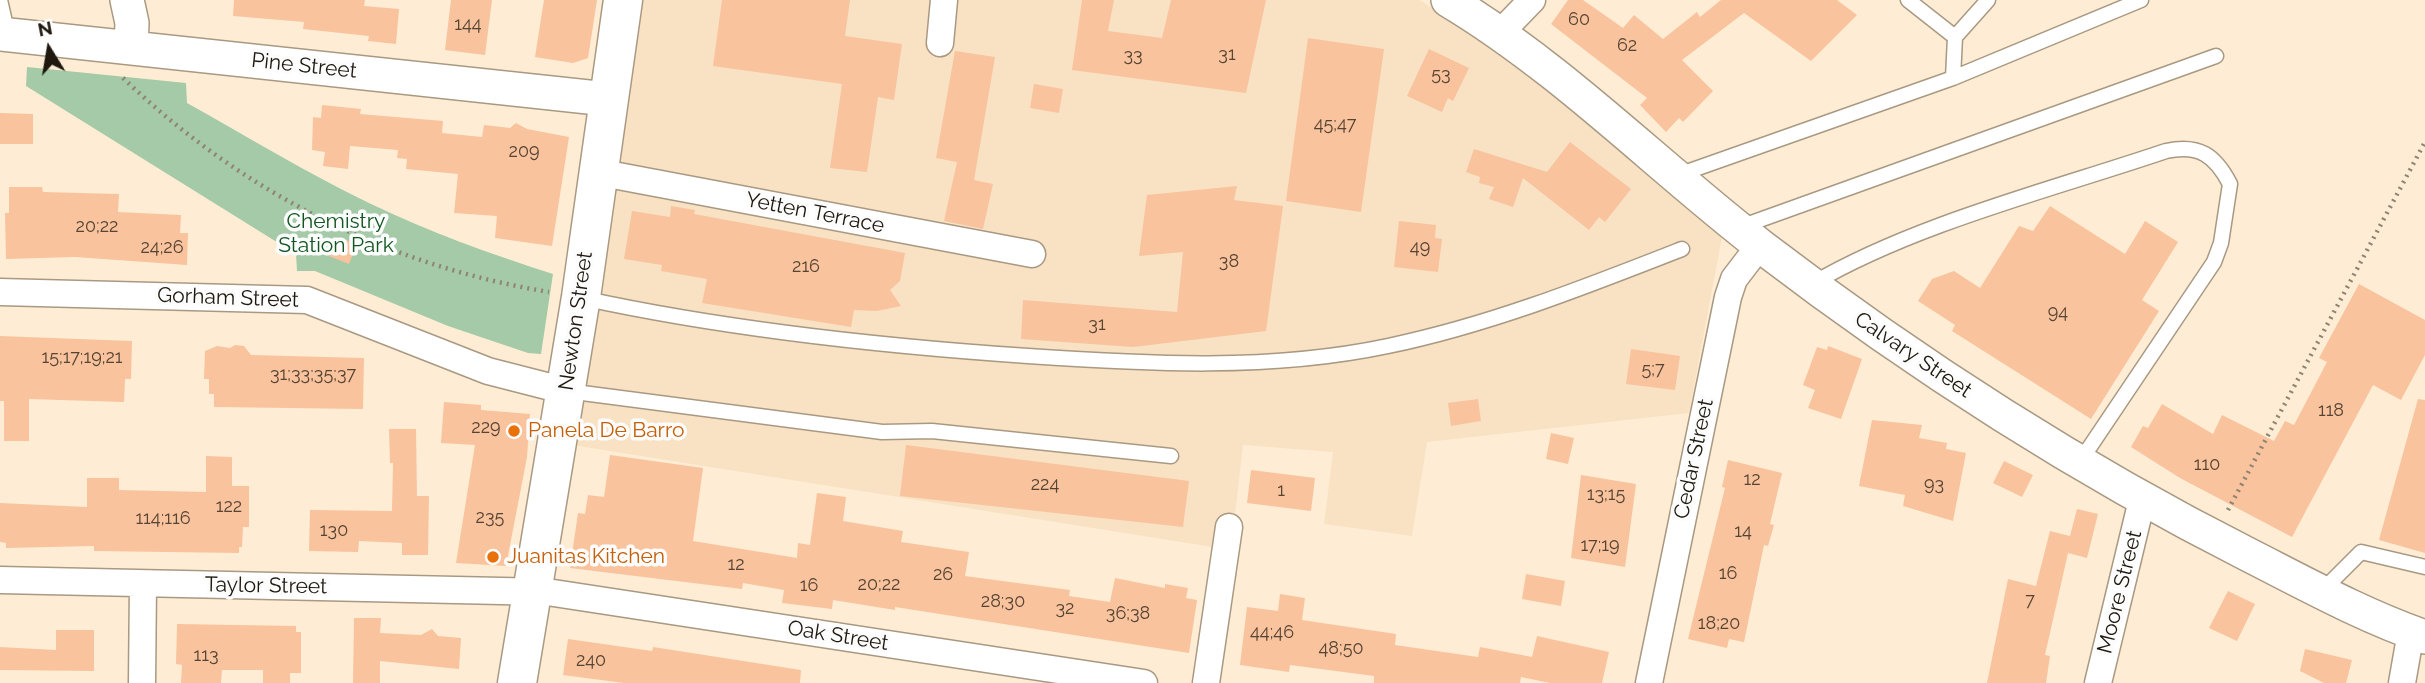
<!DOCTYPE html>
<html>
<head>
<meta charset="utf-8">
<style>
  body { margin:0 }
  #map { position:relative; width:2425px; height:683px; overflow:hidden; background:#feedd4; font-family:Raleway,sans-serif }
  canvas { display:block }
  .north { position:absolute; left:14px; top:14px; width:70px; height:70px; -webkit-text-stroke:5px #fcfcfc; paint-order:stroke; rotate:349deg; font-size:19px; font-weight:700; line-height:28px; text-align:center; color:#1e180f }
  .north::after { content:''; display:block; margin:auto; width:24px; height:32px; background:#1e180f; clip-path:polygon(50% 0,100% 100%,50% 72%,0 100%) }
</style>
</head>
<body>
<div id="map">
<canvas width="2425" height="683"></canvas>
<div class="north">N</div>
</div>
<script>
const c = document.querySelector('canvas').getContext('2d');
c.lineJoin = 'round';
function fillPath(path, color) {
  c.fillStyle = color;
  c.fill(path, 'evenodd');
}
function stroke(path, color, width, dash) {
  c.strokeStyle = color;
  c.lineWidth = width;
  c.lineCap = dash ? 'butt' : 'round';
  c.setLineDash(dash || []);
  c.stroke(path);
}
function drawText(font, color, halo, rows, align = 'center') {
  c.font = font + ' Raleway,sans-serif';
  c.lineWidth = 7;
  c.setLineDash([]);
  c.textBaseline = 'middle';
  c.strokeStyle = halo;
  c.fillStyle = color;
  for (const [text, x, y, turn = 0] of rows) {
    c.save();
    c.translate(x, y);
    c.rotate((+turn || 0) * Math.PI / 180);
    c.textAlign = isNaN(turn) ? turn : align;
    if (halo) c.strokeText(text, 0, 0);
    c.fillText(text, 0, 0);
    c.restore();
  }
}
fillPath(new Path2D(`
  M642,0H1420L1542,82L1722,237L1689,413L1427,442L1412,536L1324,524L1333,452L1243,445L1231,550L572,445Z`), '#f8e2c3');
fillPath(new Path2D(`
  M27,67L186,83L187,103C248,137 307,173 369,203C429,232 491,254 553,274L541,354L528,353L448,326L315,271H297L296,254L26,86Z`), '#a4caa7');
fillPath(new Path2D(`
  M234,0H365L364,6L399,9L396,44L368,41L369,36L303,29L304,22L233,16Z
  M451,0H492L485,55L445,50Z
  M544,0H597L588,58L573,63L535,57Z
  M722,0H850L845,36L902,44L894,100L878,97L867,172L830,168L842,84L713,66Z
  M1082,0H1114L1108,31L1162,38L1171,0H1266L1246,93L1072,70Z
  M1568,0H1583L1623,28L1634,15L1663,39L1697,12L1700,17L1721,0H1837L1857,15L1811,61L1744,13L1682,60L1713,91L1683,122L1679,118L1666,132L1640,105L1647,98L1551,24Z
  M1308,38L1384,49L1361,212L1286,201Z
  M1429,49L1469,68L1453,101L1448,98L1442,112L1407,96Z
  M955,51L995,57L974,180L993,184L983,229L944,221L957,162L936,158Z
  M1034,84L1063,89L1059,113L1030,108Z
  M322,105L361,109L360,114L443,121L442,133L482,137L484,125L510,128L516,123L527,129L569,137L552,246L495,238L497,216L454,213L458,174L406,169L407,159L397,158L398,150L350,146L348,169L323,166L325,152L312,150L313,117L321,118Z
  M0,113L33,114V144H0Z
  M1570,142L1631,189L1605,222L1599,217L1589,230L1523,178L1513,207L1489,199L1494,187L1479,183L1480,177L1466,172L1474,149L1547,172Z
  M1237,186L1234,200L1283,206L1266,331L1133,347L1021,339L1023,300L1177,312L1183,252L1139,256L1147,195Z
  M9,187H42L43,192L119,194L118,212L181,215L180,233H188L187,265L75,257L6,259L5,213H9Z
  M671,206L695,210L694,214L905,253L900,281L890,290L901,306L877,311L854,310L851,327L702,303L707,279L661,271L662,265L624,259L632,211L670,217Z
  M2050,206L2125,254L2145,221L2178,242L2142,300L2159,311L2091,419L1952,331L1955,325L1918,301L1932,279L1954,271L1980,288L2019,226L2033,231Z
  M1399,221L1436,225L1435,238L1442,239L1438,272L1394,267Z
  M338,237L357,244L349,264L329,256Z
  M2359,284L2425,320V355L2401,400L2373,385L2292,537L2180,478L2131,447L2143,426L2148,428L2162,404L2213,434L2222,415L2274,441L2285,421L2294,425L2327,362L2319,358Z
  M0,336L132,341L131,379H125L124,402L29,399V441H4V401H0Z
  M235,345L244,346L251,355L364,358L363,409L214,407V394H209V379H204L205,351L217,346L230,348Z
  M1828,346L1862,359L1841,419L1808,408L1815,390L1803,385L1817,347L1827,350Z
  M1631,349L1680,356L1675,390L1626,384Z
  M1478,399L1481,421L1451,426L1448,403Z
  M2418,399L2425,400V553L2379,540Z
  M444,402L481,405V410L530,414L527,457L506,566L456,563L475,445L441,443Z
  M1872,420L1922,425L1919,438L1947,443L1946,449L1966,453L1953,521L1903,506L1905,495L1859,486Z
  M389,429H416L417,496H429L428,555H402V543L359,541L358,552L309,551L310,510L392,511L393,463H390Z
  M1551,433L1574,438L1568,464L1546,459Z
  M906,445L1189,481L1183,527L900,496Z
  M610,455L703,468L693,541L797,558L798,543L810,545L817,493L846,497L843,521L903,531L901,542L969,552L965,576L1070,590L1069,596L1110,602L1115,578L1165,588V584L1188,588L1186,598L1197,600L1189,653L895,607V610L833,600L832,609L782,603L784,590L743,583L742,589L570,568L578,513L585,514L588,495L604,497Z
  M206,456L232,457V486H249V527H243L242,547H239V553L94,551V546L6,548V543L0,542V503L87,507V478H119V490L206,492Z
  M1728,460L1782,473L1770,524L1774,525L1768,546L1764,545L1744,642L1729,639L1727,648L1688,639L1725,488L1722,487Z
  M2004,461L2033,475L2022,497L1993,483Z
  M1251,470L1315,478L1311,511L1247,503Z
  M1581,475L1636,484L1625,567L1571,558Z
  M2077,509L2098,514L2087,558L2068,553L2045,655L2050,656L2046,683H1987L2008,579L2036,586L2050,531L2070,536Z
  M1526,574L1565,581L1561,606L1522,599Z
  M2228,591L2255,604L2237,641L2209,628Z
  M1280,594L1305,598L1302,620L1396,634L1395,645L1478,657L1480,647L1532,657L1537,636L1609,652L1602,683H1550L1521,677L1520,683H1374V676L1290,665L1289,672L1240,665L1247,607L1278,611Z
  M354,618H381L380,633L421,635L432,629L438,636L461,638L459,669L380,661V683H353Z
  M177,624L296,626V632H301V673H290V683H263V670H222L221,683H181L182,665L176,664Z
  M56,630H94V671L0,670V647L56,650Z
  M568,639L652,651L653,647L801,670L800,683H624L563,675Z
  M2305,649L2352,660L2346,683H2324L2300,671Z`), '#f9c39e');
const service = new Path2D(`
  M0,0L8,35
  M1908,0L1955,37
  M1953,78L1955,37L1988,0
  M1678,175L1953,78L2141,0
  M1740,227L2216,56
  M1812,284C1914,224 2054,189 2166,151C2199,144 2215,155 2230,184L2221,243L2214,262L2079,463
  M582,298C729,330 879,346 1028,356C1148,364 1270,371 1388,346C1489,325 1585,287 1682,249
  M567,391L882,432L932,431L1171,456
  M2322,591L2361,552L2425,567`);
const minor = new Path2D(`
  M1501,32L1532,0
  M940,43L944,0
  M597,172L1032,254
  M0,292L307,300L488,371L566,391
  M0,580L547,592L1144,683
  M142,683L143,584
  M1206,683L1229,527
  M1649,683L1728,297L1734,279L1760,245
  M2098,683L2142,500
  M2402,683L2411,632`);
const tertiary = new Path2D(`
  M127,0L132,23L131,48
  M1448,0C1563,69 1657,166 1762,247C1915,364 2077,468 2249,555C2306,584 2364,616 2425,637
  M0,34L607,99`);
const secondary = new Path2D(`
  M517,683L581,297L623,0`);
stroke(service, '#a99982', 17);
stroke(minor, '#a99982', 29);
stroke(tertiary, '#a99982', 36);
stroke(secondary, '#a99982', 41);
stroke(new Path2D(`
  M123,78C242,192 386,265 549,292
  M2228,510L2425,142`), '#8f8372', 4.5, [2, 5]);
stroke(service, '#fff', 14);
stroke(minor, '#fff', 26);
stroke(tertiary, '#fff', 33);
stroke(secondary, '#fff', 38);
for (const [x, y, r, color] of [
  [514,431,7,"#e8710a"],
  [493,557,7,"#e8710a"]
]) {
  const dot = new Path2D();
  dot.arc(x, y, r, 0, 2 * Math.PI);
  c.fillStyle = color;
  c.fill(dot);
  stroke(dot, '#fcfcfc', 2.5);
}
drawText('18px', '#554333', null, [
  ["60",1579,20],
  ["144",468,25],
  ["62",1627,46],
  ["31",1227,55],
  ["33",1133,56],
  ["53",1441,75],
  ["45;47",1335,125],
  ["209",524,152],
  ["20;22",97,227],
  ["24;26",162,248],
  ["49",1420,248],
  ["38",1229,262],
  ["216",806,267],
  ["94",2058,313],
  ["31",1097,325],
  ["15;17;19;21",82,358],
  ["5;7",1653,370],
  ["31;33;35;37",313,375],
  ["118",2331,411],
  ["229",486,428],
  ["110",2207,465],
  ["12",1752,480],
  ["224",1045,485],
  ["93",1934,485],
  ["1",1281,491],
  ["13;15",1606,495],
  ["122",229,507],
  ["235",490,518],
  ["114;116",163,519],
  ["130",334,531],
  ["14",1743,532],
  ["17;19",1600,546],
  ["12",736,565],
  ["16",1728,574],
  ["26",943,575],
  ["20;22",879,585],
  ["16",809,586],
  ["7",2030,601],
  ["28;30",1003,602],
  ["32",1065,609],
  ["36;38",1128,614],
  ["18;20",1719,624],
  ["44;46",1272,633],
  ["48;50",1341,649],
  ["113",206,656],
  ["240",591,661]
]);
drawText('21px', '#1e180f', '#fcfcfc', [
  ["Pine Street",304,66,6],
  ["Yetten Terrace",815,213,11],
  ["Gorham Street",228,298,2],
  ["Newton Street",576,321,-82],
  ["Calvary Street",1913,355,34],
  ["Cedar Street",1694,459,-78],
  ["Taylor Street",266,586,1],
  ["Moore Street",2120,592,-76],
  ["Oak Street",838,636,9]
]);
drawText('21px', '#105620', '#fcfcfc', [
  ["Chemistry",336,222],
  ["Station Park",336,246]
]);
drawText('21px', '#c56008', '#fcfcfc', [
  ["Panela De Barro",528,431],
  ["Juanitas Kitchen",507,557]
], 'left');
</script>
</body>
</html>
